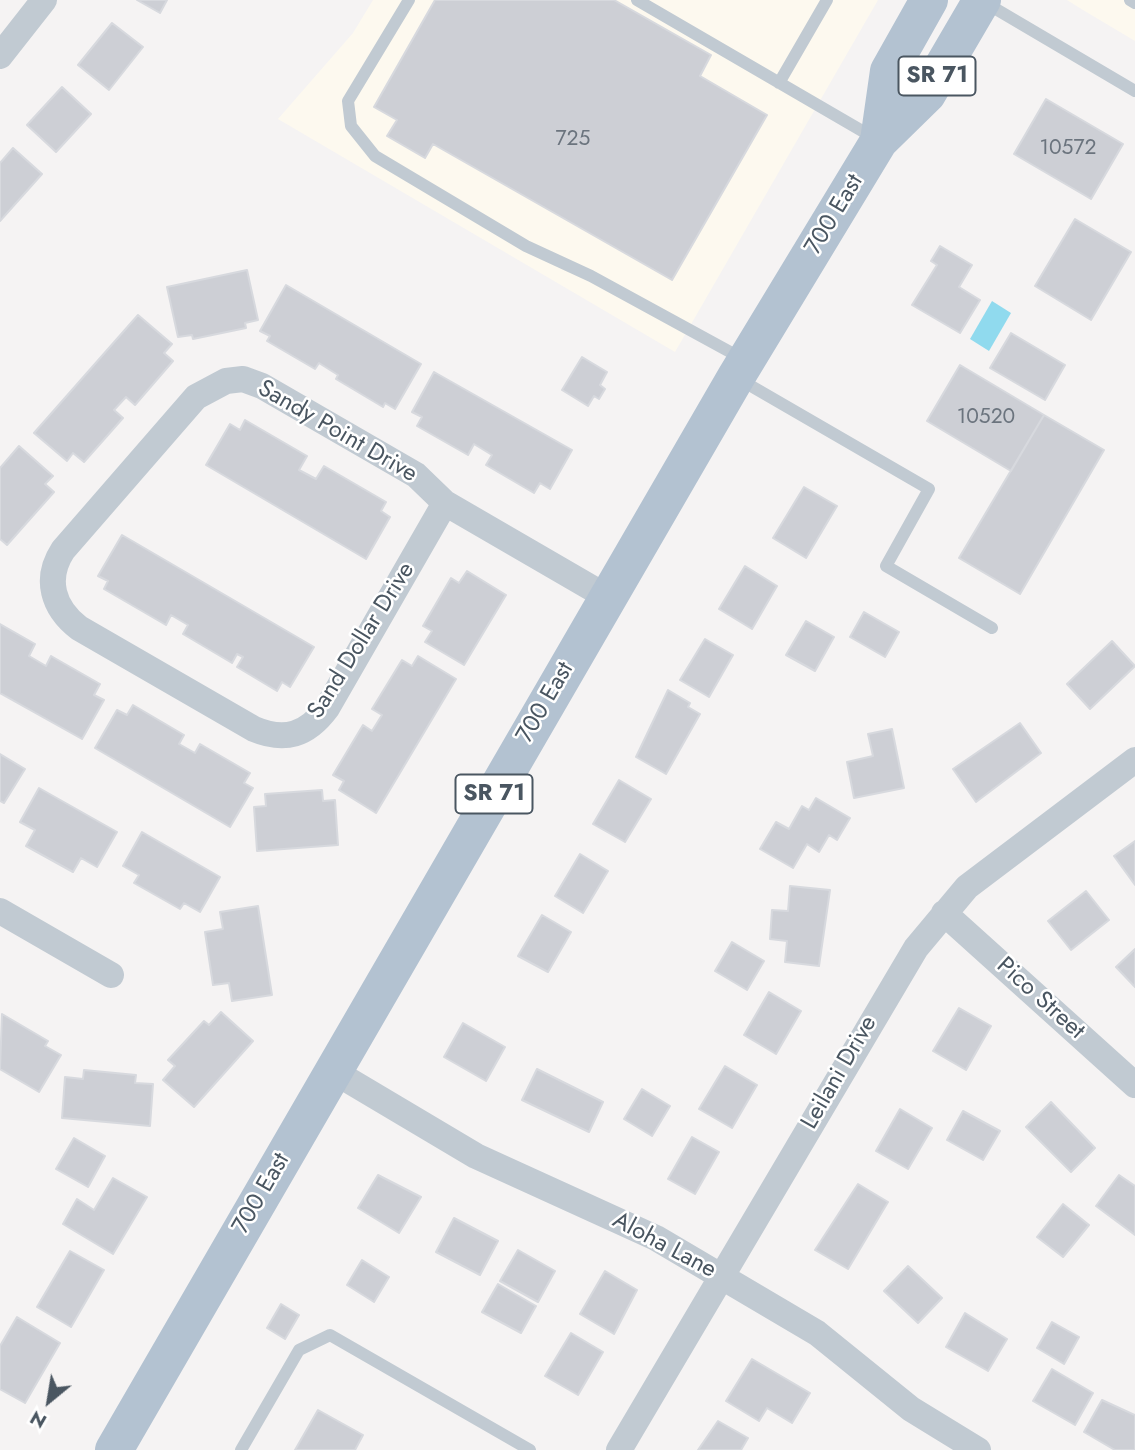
<!DOCTYPE html>
<html>
<head>
<meta charset="utf-8">
<style>
  body { margin:0 }
  #map { position:relative; width:1135px; height:1450px; overflow:hidden; background:#f5f3f3; font-family:Jost,sans-serif }
  canvas { display:block }
  .north { position:absolute; left:14px; top:1366px; width:70px; height:70px; -webkit-text-stroke:5px #fff; paint-order:stroke; rotate:210deg; font-size:19px; font-weight:700; line-height:28px; text-align:center; color:#4a5661 }
  .north::after { content:''; display:block; margin:auto; width:24px; height:32px; background:#4a5661; clip-path:polygon(50% 0,100% 100%,50% 72%,0 100%) }
</style>
</head>
<body>
<div id="map">
<canvas width="1135" height="1450"></canvas>
<div class="north">N</div>
</div>
<script>
const c = document.querySelector('canvas').getContext('2d');
c.lineJoin = 'round';
function fillPath(path, color) {
  c.fillStyle = color;
  c.fill(path, 'evenodd');
}
function stroke(path, color, width, dash) {
  c.strokeStyle = color;
  c.lineWidth = width;
  c.lineCap = dash ? 'butt' : 'round';
  c.setLineDash(dash || []);
  c.stroke(path);
}
function drawText(font, color, halo, rows, align = 'center') {
  c.font = font + ' Jost,sans-serif';
  c.lineWidth = 5;
  c.setLineDash([]);
  c.textBaseline = 'middle';
  c.strokeStyle = halo;
  c.fillStyle = color;
  for (const [text, x, y, turn = 0] of rows) {
    c.save();
    c.translate(x, y);
    c.rotate((+turn || 0) * Math.PI / 180);
    c.textAlign = isNaN(turn) ? turn : align;
    if (halo) c.strokeText(text, 0, 0);
    c.fillText(text, 0, 0);
    c.restore();
  }
}
fillPath(new Path2D(`
  M373,0H878L675,352L278,119L353,33Z
  M1067,0H1135V41L1083,10Z`), '#fdf9ef');
fillPath(new Path2D(`
  M992,301L1011,313L989,351L970,339Z`), '#90daee');
const building = new Path2D(`
  M137,0H167L160,13Z
  M435,0H614L711,55L700,76L767,115L672,280L433,144L425,158L387,136L397,120L374,107Z
  M112,23L143,47L109,90L78,65Z
  M62,87L91,114L56,152L27,125Z
  M1046,99L1123,144L1091,199L1014,154Z
  M13,148L42,174L0,221V163Z
  M1075,219L1131,252L1091,320L1035,286Z
  M940,246L972,265L959,287L980,300L960,333L912,305L937,265L931,261Z
  M247,270L258,320L245,323L246,328L193,339L192,335L178,337L167,287Z
  M286,285L421,364L395,409L385,403L383,407L336,379L338,375L319,363L315,369L267,341L270,336L260,331Z
  M138,315L172,344L164,353L173,361L135,405L126,397L114,410L123,418L84,462L73,453L67,461L34,433Z
  M1011,333L1065,365L1045,400L990,368Z
  M582,357L607,372L600,385L605,389L599,399L594,396L588,406L562,390Z
  M960,365L1044,415L1011,471L927,421Z
  M434,372L572,450L550,489L540,483L534,493L486,465L492,455L474,444L468,455L417,426L422,417L412,412Z
  M1044,415L1104,450L1020,594L959,558Z
  M245,420L307,456L299,470L316,479L324,466L386,502L381,511L390,517L366,559L206,465L230,424L240,430Z
  M19,446L53,476L45,484L54,492L7,545L0,539V468Z
  M804,487L837,506L806,558L773,538Z
  M122,535L314,647L290,687L282,682L277,691L237,667L243,657L237,654L232,663L183,634L188,625L171,615L166,625L104,589L108,581L98,576Z
  M745,566L777,586L752,629L719,609Z
  M467,571L506,595L464,665L425,642L432,631L423,626L451,578L459,583Z
  M864,612L899,632L885,657L850,637Z
  M806,621L834,637L815,671L786,655Z
  M0,624L35,644L29,656L46,666L51,656L100,684L94,695L104,700L82,739L0,693Z
  M705,639L733,655L709,697L680,680Z
  M1112,641L1135,666L1090,709L1067,684Z
  M418,656L456,679L376,813L339,790L344,781L333,775L363,725L372,731L382,715L372,709L402,660L412,666Z
  M668,690L690,703L688,707L700,714L666,774L636,757Z
  M133,705L184,735L179,744L195,753L200,744L250,773L244,783L253,788L230,827L95,748L117,710L127,715Z
  M1020,723L1041,753L976,802L953,769Z
  M892,729L904,788L854,798L847,762L873,756L868,734Z
  M0,754L25,769L4,803L0,801Z
  M619,780L651,799L625,842L593,824Z
  M39,788L117,832L97,867L81,858L73,872L26,846L35,830L20,822Z
  M322,790L323,801L335,800L338,845L257,851L254,807L266,806L265,794Z
  M816,798L850,818L837,840L829,835L819,852L807,844L793,868L760,849L776,822L789,829L802,806L809,810Z
  M142,832L220,877L200,912L184,903L180,909L134,883L139,875L123,866Z
  M1135,841V885L1114,856Z
  M580,854L608,871L583,913L555,896Z
  M790,886L830,890L819,966L785,962L787,941L770,939L772,910L788,911Z
  M1086,891L1109,920L1071,950L1048,921Z
  M258,906L272,995L232,1001L229,983L213,985L205,932L223,929L220,912Z
  M542,915L571,932L548,972L518,956Z
  M732,942L764,961L747,990L715,971Z
  M1135,949V987L1116,967Z
  M769,992L801,1011L776,1054L744,1035Z
  M959,1008L991,1026L966,1070L933,1051Z
  M221,1012L253,1041L194,1107L163,1080L175,1066L168,1060L204,1021L209,1025Z
  M2,1014L48,1041L45,1046L61,1055L39,1092L0,1069Z
  M463,1023L505,1047L486,1081L444,1057Z
  M725,1066L757,1085L732,1128L699,1109Z
  M537,1069L603,1102L589,1132L522,1100Z
  M84,1070L136,1075L135,1083L153,1084L150,1126L62,1118L65,1077L83,1079Z
  M642,1089L670,1106L652,1136L624,1119Z
  M1051,1102L1095,1148L1071,1172L1026,1127Z
  M900,1109L932,1128L908,1169L876,1151Z
  M963,1111L1000,1131L983,1160L947,1140Z
  M692,1137L719,1152L695,1194L668,1179Z
  M74,1138L105,1156L88,1187L56,1169Z
  M378,1175L421,1197L399,1233L358,1208Z
  M1119,1175L1135,1186V1235L1096,1206Z
  M113,1178L147,1197L113,1254L63,1224L77,1199L94,1210Z
  M858,1184L888,1202L848,1269L815,1250Z
  M1063,1204L1089,1225L1063,1257L1037,1237Z
  M454,1218L498,1241L480,1275L436,1252Z
  M518,1250L555,1271L538,1302L500,1281Z
  M70,1251L104,1270L71,1327L37,1307Z
  M362,1260L389,1277L374,1302L347,1285Z
  M908,1266L942,1298L918,1323L884,1291Z
  M605,1271L637,1290L614,1334L580,1314Z
  M498,1284L536,1306L521,1333L482,1312Z
  M281,1304L299,1315L285,1339L267,1328Z
  M965,1313L1007,1339L988,1371L946,1347Z
  M17,1317L60,1343L25,1403L0,1389V1346Z
  M1052,1322L1079,1337L1064,1364L1037,1348Z
  M571,1333L603,1352L578,1395L545,1376Z
  M752,1359L810,1393L792,1423L767,1408L759,1421L726,1401Z
  M1052,1369L1093,1393L1075,1425L1033,1401Z
  M1102,1400L1135,1415V1450H1115L1084,1432Z
  M318,1410L363,1435L355,1450H295Z
  M718,1421L748,1438L741,1450H698Z`);
fillPath(building, '#cdcfd5');
stroke(building, '#d7d9de', 2);
stroke(new Path2D(`
  M409,0L348,101L351,126L375,156L526,246L591,276L743,359
  M637,0L876,139
  M1130,0L1135,3
  M984,2L1135,91
  M779,83L827,0
  M739,379L929,489L886,566L992,628
  M241,1450L299,1350L330,1335L530,1450`), '#c1cad2', 12);
stroke(new Path2D(`
  M0,56L44,0
  M445,503L327,708C307,735 285,742 254,729L79,628C53,608 44,579 63,550L196,397L226,381L243,379L262,386L416,475L445,503L607,597
  M0,911L111,975
  M944,913L1135,1085
  M333,1071L476,1156L656,1238L817,1333L911,1409L978,1450
  M619,1450L916,948L967,887L1135,760`), '#c1cad2', 26);
stroke(new Path2D(`
  M879,141L889,71L929,0
  M114,1450L736,377L879,141L927,94L982,0`), '#b3c2d1', 38);
drawText('21px', '#6b747e', null, [
  ["725",573,140],
  ["10572",1068,149],
  ["10520",986,418]
]);
for (const [x, y, w] of [
  [937,76,77],
  [494,794,77]
]) {
  const box = new Path2D();
  box.roundRect(x - w / 2, y - 19.5, w, 39, 5);
  c.fillStyle = '#fff';
  c.fill(box);
  stroke(box, '#4a5661', 2);
}
drawText('bold 23px', '#4a5661', null, [
  ["SR 71",937,76],
  ["SR 71",494,794]
]);
drawText('24px', '#4a5661', '#fff', [
  ["700 East",835,215,-59],
  ["Sandy Point Drive",337,432,30],
  ["Sand Dollar Drive",362,641,-58],
  ["700 East",546,703,-60],
  ["Pico Street",1040,999,42],
  ["Leilani Drive",840,1073,-60],
  ["700 East",262,1194,-60],
  ["Aloha Lane",664,1246,28]
]);
</script>
</body>
</html>
